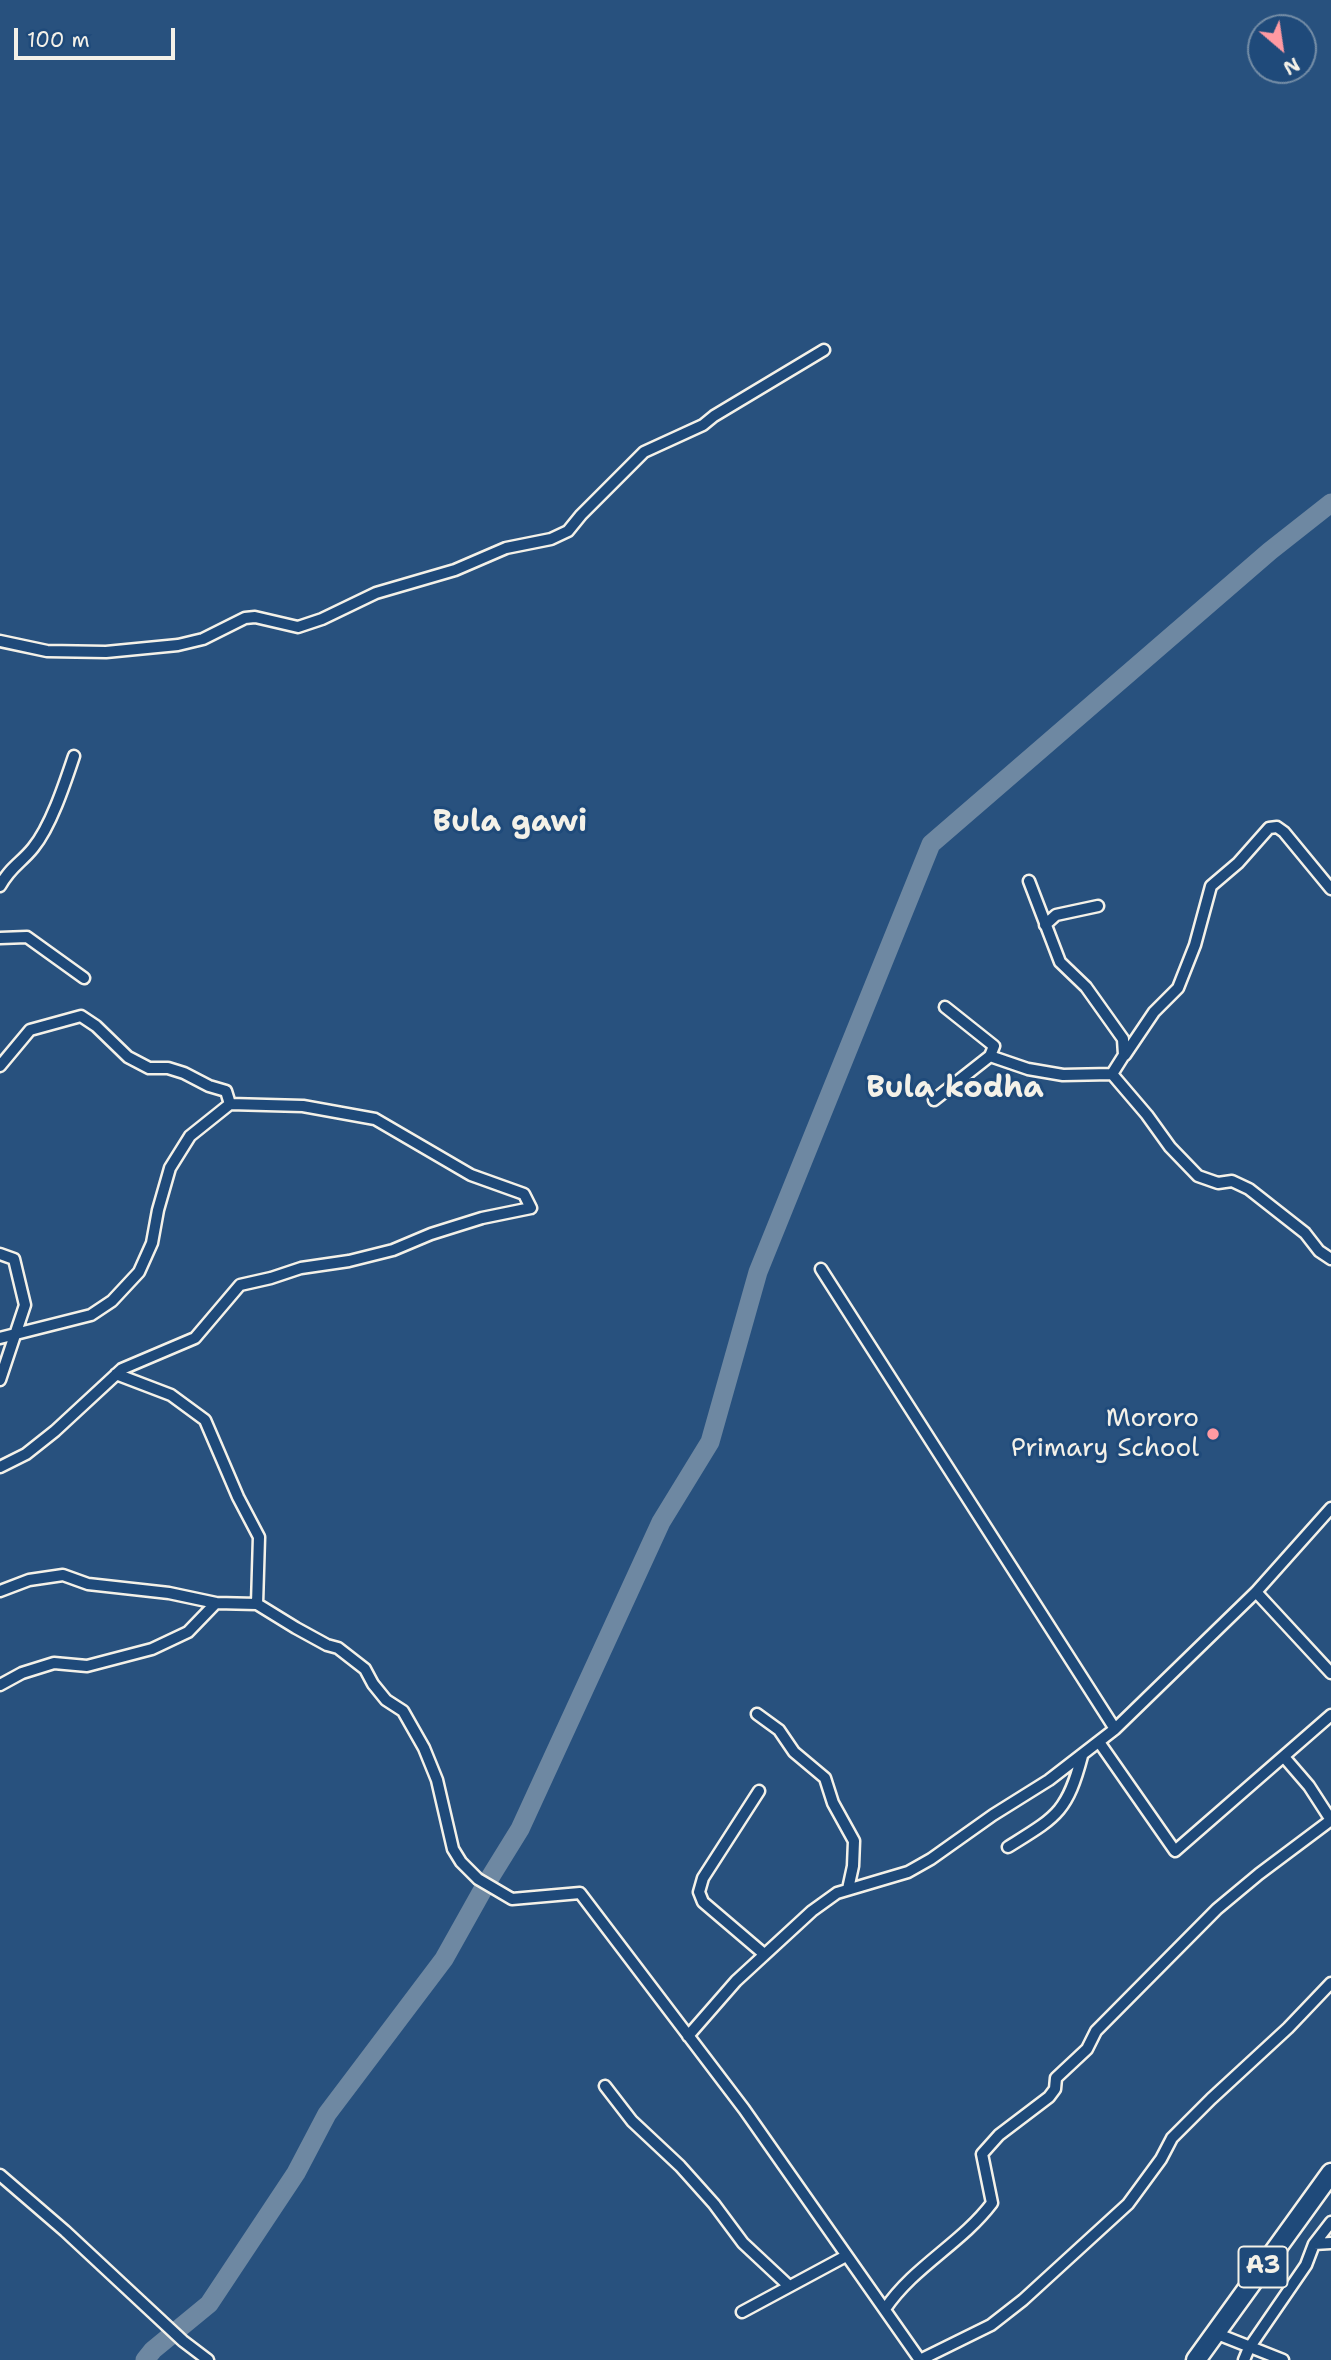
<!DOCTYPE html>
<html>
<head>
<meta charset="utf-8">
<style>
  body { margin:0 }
  #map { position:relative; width:1331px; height:2360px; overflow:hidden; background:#28517e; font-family:"Shantell Sans",sans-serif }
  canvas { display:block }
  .north { position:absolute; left:1247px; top:14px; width:70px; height:70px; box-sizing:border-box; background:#1f4a7a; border:2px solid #748da6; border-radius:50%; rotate:151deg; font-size:19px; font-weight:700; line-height:28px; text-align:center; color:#f4f1e8 }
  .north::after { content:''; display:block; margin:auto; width:24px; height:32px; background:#ff9aa2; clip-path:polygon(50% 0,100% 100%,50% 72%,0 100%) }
  .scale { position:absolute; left:14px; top:28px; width:161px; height:32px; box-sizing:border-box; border:4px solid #f4f1e8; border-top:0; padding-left:9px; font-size:21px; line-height:24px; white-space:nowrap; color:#f4f1e8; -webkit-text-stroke:5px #1f4a7a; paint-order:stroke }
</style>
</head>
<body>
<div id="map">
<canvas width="1331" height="2360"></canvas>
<div class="north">N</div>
<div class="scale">100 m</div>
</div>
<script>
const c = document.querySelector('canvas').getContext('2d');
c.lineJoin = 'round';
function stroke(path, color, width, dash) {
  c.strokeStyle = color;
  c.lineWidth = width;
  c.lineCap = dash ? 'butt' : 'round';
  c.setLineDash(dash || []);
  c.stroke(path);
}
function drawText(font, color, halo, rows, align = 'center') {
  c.font = font + ' "Shantell Sans",sans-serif';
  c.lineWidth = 6;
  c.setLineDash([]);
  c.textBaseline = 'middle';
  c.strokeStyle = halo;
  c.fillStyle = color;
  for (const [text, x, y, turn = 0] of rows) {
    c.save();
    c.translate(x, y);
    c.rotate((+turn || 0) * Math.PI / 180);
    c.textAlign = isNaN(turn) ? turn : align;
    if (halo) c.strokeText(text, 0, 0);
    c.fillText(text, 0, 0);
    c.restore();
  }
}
stroke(new Path2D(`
  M145,2360L153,2350L209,2304L296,2173L327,2114L444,1959L486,1884L520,1829L661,1522L710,1442L758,1272L931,844L1270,551L1331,503`), '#6e88a2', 19);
const street = new Path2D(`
  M0,641L47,651L106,652L178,645L203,639L245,618L255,617L298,627L322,619L376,593L455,570L506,548L551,539L568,531L581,515L644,452L703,425L714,416L824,350
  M1029,881L1060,962L1086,987L1123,1039L1124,1055L1112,1074L1147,1115L1170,1147L1198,1176L1218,1183L1232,1181L1249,1189L1305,1233L1319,1251L1331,1259
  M0,886C11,866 21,863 33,848C51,826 65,783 74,756
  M1045,925L1056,915L1098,906
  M0,938L27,937L84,978
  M945,1007L994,1046L990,1056
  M1125,1055L1154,1012L1178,988L1195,945L1211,886L1238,863L1269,828L1277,827L1284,832L1331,889
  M0,1066L30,1030L81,1016L96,1026L128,1057L149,1068H168L184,1073L209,1086L226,1091L230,1104
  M934,1100L990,1056L1028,1069L1063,1075L1112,1074
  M0,1254L14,1259L25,1305L0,1380
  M821,1269L1115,1729
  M0,1338L91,1315L112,1301L139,1272L152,1243L158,1210L170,1168L190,1136L230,1104L303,1106L375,1119L471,1175L524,1194L531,1208L482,1218L431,1234L393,1250L349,1261L301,1268L271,1278L240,1285L195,1338L122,1369L55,1431L26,1454L0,1467
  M116,1374L171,1395L205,1420L238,1497L259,1537L257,1604
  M0,1591L29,1580L63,1575L88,1584L169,1593L216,1603
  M1256,1592L1331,1673
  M0,1685L22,1673L54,1663L87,1666L152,1649L188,1632L216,1603L257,1604L296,1628L327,1645L338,1648L365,1669L373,1684L386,1700L403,1711L424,1748L437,1780L453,1849L461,1862L478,1879L512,1899L580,1893L744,2109L920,2360
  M757,1714L779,1730L794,1752L825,1778L833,1803L854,1841L853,1866L848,1889
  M1099,1742L1175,1851L1331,1715
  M1284,1757L1309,1786L1331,1820
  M759,1791L703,1878L699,1892L703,1902L764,1954
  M1008,1847C1056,1817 1067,1813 1082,1756
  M688,2036L736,1981L812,1911L837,1893L908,1872L931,1859L993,1815L1049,1780L1115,1729L1256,1592L1331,1508
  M605,2086L632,2121L680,2166L714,2204L743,2243L789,2286
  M0,2175L65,2231L183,2341L208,2360
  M1314,2244L1331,2243
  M885,2309C914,2266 961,2244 992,2203L982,2154L999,2135L1049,2097L1055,2089L1056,2078L1087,2049L1096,2031L1217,1909L1259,1874L1331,1820
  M742,2312L846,2256
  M1215,2333L1283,2360
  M920,2360L991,2325L1023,2300L1128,2204L1161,2159L1172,2138L1211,2099L1288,2028L1331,1983
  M1244,2360L1249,2348L1306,2265L1314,2244L1331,2222`);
const highway = new Path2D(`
  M1196,2360L1331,2173`);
stroke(street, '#f4f1e8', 15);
stroke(highway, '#f4f1e8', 23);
stroke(street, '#1f4a7a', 10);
stroke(highway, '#1f4a7a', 18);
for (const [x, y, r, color] of [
  [1213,1434,7,"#ff9aa2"]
]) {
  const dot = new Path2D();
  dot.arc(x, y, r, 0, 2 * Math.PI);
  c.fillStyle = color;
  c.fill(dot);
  stroke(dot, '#1f4a7a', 2.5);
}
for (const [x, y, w] of [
  [1263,2267,49]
]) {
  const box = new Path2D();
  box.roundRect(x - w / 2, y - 20.5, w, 41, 5);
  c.fillStyle = '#1f4a7a';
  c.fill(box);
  stroke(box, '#f4f1e8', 2);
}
drawText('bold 24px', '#f4f1e8', null, [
  ["A3",1263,2267]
]);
drawText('26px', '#f4f1e8', '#1f4a7a', [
  ["Mororo",1199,1419],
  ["Primary School",1199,1449]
], 'right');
drawText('bold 30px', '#f4f1e8', '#1f4a7a', [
  ["Bula gawi",510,823],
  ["Bula kodha",955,1089]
]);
</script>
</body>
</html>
